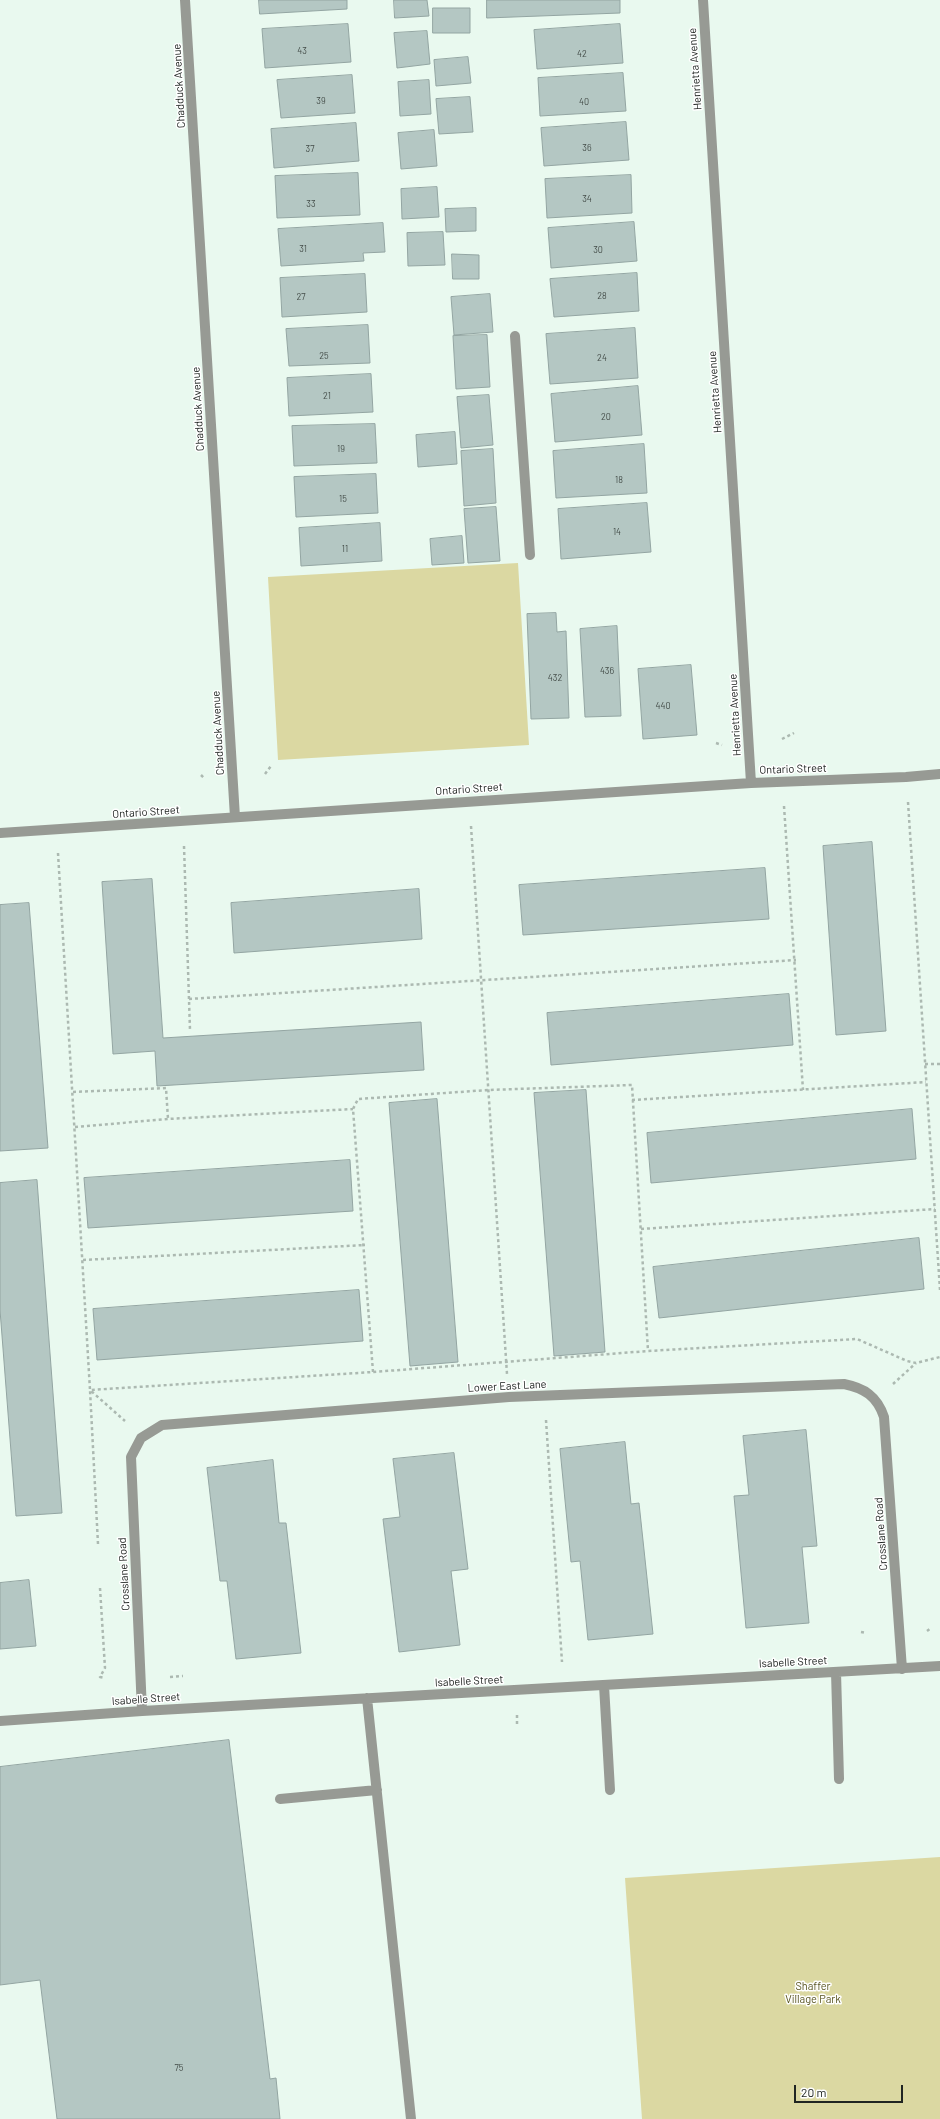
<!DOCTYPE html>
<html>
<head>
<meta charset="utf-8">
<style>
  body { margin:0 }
  #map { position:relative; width:940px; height:2119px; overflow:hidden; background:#e9f9ef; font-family:Barlow,sans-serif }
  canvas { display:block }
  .scale { position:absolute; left:794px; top:2085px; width:109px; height:18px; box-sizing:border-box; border:2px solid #202522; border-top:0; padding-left:5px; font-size:12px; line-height:14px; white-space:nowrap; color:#202522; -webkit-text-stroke:3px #fff; paint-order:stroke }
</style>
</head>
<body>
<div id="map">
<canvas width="940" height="2119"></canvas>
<div class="scale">20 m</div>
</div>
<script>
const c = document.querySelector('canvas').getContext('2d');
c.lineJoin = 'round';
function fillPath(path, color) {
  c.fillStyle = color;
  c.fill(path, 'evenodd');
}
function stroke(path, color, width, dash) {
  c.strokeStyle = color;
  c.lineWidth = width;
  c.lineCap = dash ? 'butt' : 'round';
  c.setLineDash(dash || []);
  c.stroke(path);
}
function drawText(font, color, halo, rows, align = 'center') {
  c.font = font + ' Barlow,sans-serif';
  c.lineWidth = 3;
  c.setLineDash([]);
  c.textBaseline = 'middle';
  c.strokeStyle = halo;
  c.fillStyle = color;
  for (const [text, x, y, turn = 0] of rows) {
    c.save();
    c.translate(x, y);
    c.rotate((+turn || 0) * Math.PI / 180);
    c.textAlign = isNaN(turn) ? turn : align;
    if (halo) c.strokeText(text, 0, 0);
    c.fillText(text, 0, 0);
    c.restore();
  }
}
fillPath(new Path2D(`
  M518,563L529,745L278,760L268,577Z
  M940,1857V2119H642L625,1878Z`), '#dbd8a2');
const building = new Path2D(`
  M259,0H347V9L260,14Z
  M394,0H427L429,16L395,18Z
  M487,0H620V13L487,18Z
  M433,8H470V33H433Z
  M348,24L351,62L265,68L262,29Z
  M620,24L623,63L537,69L534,30Z
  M427,31L430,64L397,68L394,33Z
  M468,57L471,83L436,86L434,60Z
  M623,73L626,111L540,116L538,78Z
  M352,75L355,113L281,118L277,80Z
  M429,80L431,114L400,116L398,82Z
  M470,97L473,132L439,134L436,99Z
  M626,122L629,160L544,166L541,128Z
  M356,123L359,161L274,168L271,129Z
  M434,130L437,166L401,169L398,133Z
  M358,173L360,215L277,218L275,176Z
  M631,175L632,213L547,218L545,179Z
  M437,187L439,217L402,219L401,189Z
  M476,208V231L446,232L445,209Z
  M634,222L637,261L551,268L548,228Z
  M383,223L385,252L363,253L364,261L281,266L278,229Z
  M443,232L445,265L408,266L407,233Z
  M452,254L479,255V279H453Z
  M637,273L639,311L554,317L550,279Z
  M365,274L367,312L282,317L280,278Z
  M490,294L493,332L454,335L451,297Z
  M368,325L370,363L289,366L286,329Z
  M635,328L638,378L550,384L546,334Z
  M487,335L490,387L456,389L453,336Z
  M371,374L373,412L289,416L287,378Z
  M638,386L642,435L555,442L551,394Z
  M489,395L493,445L461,448L457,397Z
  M375,424L377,463L294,466L292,426Z
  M455,432L457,464L418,467L416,435Z
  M644,444L647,493L556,498L553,451Z
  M493,449L496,503L464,506L461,451Z
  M376,474L378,513L296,517L294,477Z
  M647,503L651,552L561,559L558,509Z
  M496,507L500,561L468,563L464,509Z
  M380,523L382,561L301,566L299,528Z
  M462,536L464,563L432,565L430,539Z
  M556,613L557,632L566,631L569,718L531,719L527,614Z
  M617,626L621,716L585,717L580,629Z
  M691,665L697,735L643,739L638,669Z
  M872,842L886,1031L836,1035L823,846Z
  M765,868L769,919L523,935L519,885Z
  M152,879L163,1038L421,1022L424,1070L157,1086L155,1051L113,1054L102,882Z
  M419,889L422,939L234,953L231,903Z
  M29,903L48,1148L0,1151V905Z
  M789,994L793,1045L551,1065L547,1013Z
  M586,1090L605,1352L554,1356L534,1093Z
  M437,1099L458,1362L410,1366L389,1103Z
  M912,1109L916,1159L651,1183L647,1133Z
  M350,1160L353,1211L88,1228L84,1178Z
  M37,1180L62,1513L16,1516L0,1310V1183Z
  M919,1238L924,1289L659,1318L653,1267Z
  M359,1290L363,1341L97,1360L93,1309Z
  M806,1430L817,1546L802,1547L809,1623L746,1628L734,1496L749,1495L743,1436Z
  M625,1442L631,1504L639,1503L653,1634L588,1640L580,1561L571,1562L560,1449Z
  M454,1453L468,1569L451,1571L460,1645L399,1652L383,1519L400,1517L393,1459Z
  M273,1460L279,1523H286L301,1653L236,1659L227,1581H220L207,1468Z
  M29,1580L36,1646L0,1649V1583Z
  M229,1740L270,2079L276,2078L280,2119H57L40,1980L0,1985V1767Z`);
fillPath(building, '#b4c7c3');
stroke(building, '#93a5a2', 1);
stroke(new Path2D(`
  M782,739L794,733
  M716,743L722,745
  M265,774L271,766
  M201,775L204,778
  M908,802L940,1290
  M784,806L803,1090
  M471,826L507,1374
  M184,846L190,1030
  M58,853L90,1390L125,1421
  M189,999L796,960
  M925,1064H940
  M73,1092L166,1088L168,1119
  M632,1100L926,1082
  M75,1127L168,1119L353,1109
  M641,1229L935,1209
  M83,1260L365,1245
  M373,1372L353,1109L358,1099L488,1090L632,1085L648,1351
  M893,1384L916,1363
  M546,1420L562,1662
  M98,1544L90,1390L373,1372L648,1351L857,1339L907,1361L916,1363L940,1357
  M100,1588L105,1668L100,1677L105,1678
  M927,1631L931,1628
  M861,1632L866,1633
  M170,1677L183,1676
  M517,1715V1724`), '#acb9b1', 2.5, [3, 3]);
stroke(new Path2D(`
  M185,0L235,817
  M703,0L751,783
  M515,336L530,555
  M0,833L751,783L906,777L940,774
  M836,1672L839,1779
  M604,1685L610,1790
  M367,1698L411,2119
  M142,1711L131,1457L141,1438L162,1425L509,1397L844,1384C864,1388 877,1396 884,1417L902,1669
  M0,1721L142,1711L940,1666
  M280,1799L377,1790`), '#979a94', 10);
drawText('9px', '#454e4a', null, [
  ["43",302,51],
  ["42",582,54],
  ["39",321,101],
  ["40",584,102],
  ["36",587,148],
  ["37",310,149],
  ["34",587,199],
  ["33",311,204],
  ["31",303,249],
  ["30",598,250],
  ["28",602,296],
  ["27",301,297],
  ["25",324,356],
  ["24",602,358],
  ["21",327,396],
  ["20",606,417],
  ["19",341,449],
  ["18",619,480],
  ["15",343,499],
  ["14",617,532],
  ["11",345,549],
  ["436",607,671],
  ["432",555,678],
  ["440",663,706],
  ["75",179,2068]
]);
drawText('11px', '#202522', '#fff', [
  ["Henrietta Avenue",695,69,-94],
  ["Chadduck Avenue",179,86,-93],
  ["Henrietta Avenue",715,392,-94],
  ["Chadduck Avenue",198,409,-93],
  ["Henrietta Avenue",735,715,-93],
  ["Chadduck Avenue",218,733,-93],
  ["Ontario Street",793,769,-2],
  ["Ontario Street",469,789,-4],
  ["Ontario Street",146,812,-4],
  ["Lower East Lane",507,1386,-3],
  ["Crosslane Road",881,1534,-94],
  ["Crosslane Road",124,1574,-93],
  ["Isabelle Street",793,1662,-3],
  ["Isabelle Street",469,1681,-3],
  ["Isabelle Street",146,1699,-4]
]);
drawText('11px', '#585420', '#fff', [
  ["Shaffer",813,1986],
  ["Village Park",813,1999]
]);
</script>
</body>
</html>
